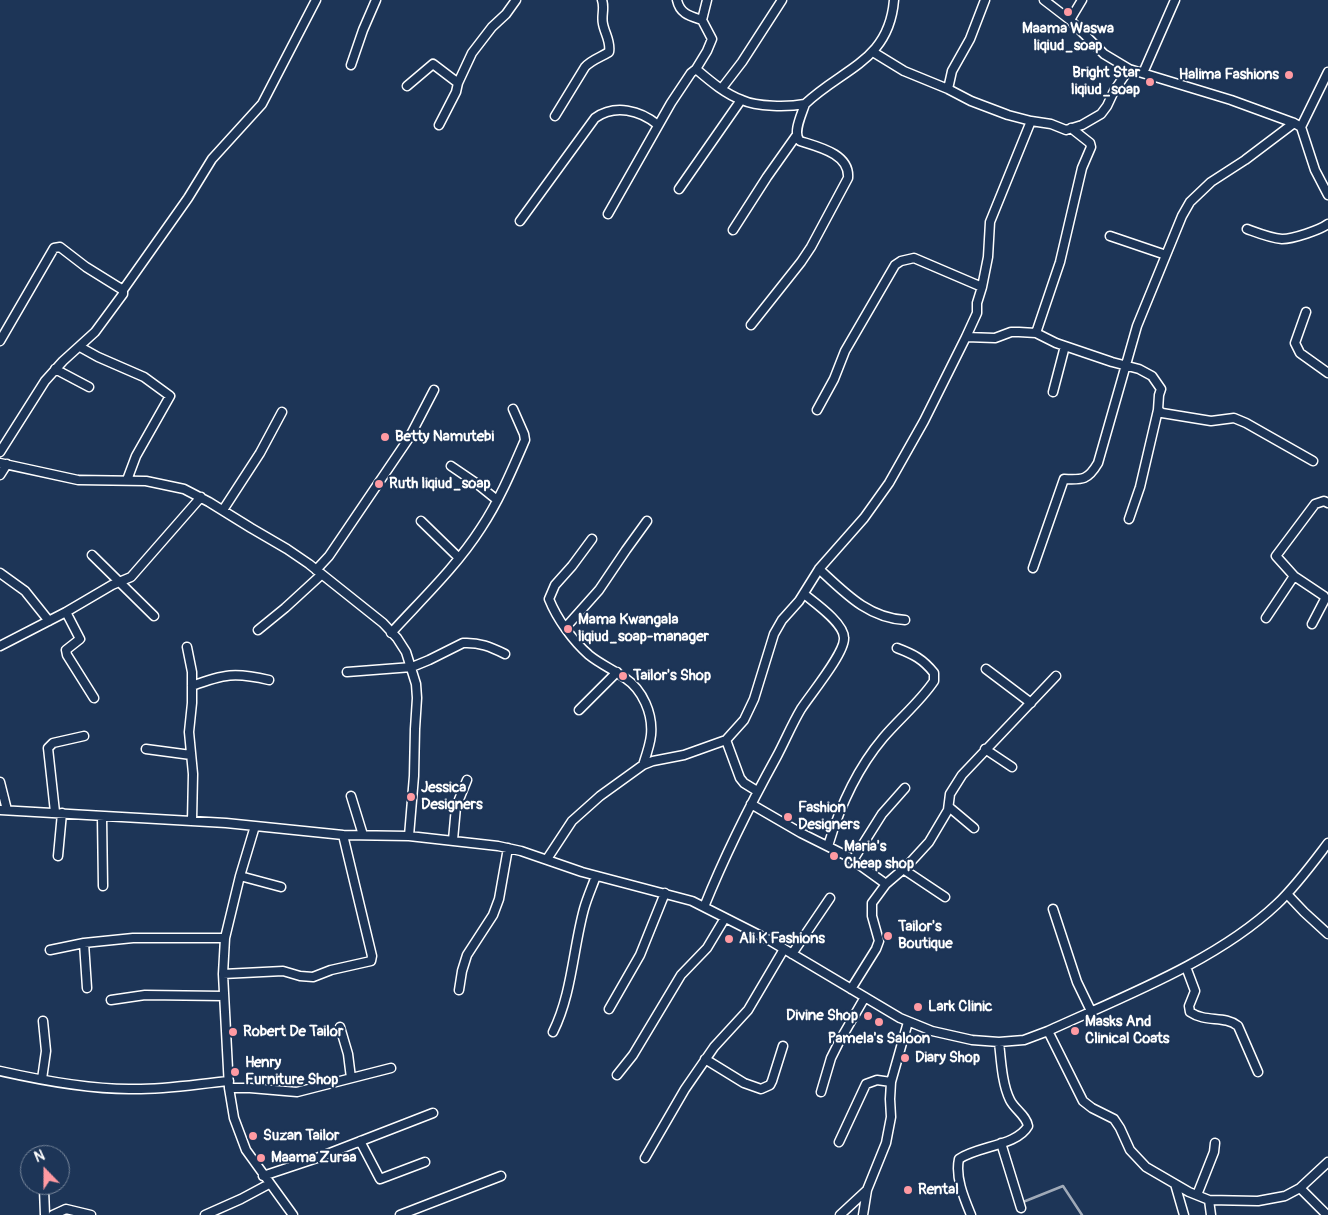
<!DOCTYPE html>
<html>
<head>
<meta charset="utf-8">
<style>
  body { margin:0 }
  #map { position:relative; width:1328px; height:1215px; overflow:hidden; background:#1d3557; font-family:Pangolin,sans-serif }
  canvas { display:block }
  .north { position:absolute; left:20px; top:1145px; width:50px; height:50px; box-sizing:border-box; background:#1d3557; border:1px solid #77869a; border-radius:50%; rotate:338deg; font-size:14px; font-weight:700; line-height:20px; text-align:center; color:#fff }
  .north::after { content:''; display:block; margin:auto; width:18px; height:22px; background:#ff9aa2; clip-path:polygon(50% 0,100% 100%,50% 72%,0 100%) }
</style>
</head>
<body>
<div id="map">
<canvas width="1328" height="1215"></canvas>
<div class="north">N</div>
</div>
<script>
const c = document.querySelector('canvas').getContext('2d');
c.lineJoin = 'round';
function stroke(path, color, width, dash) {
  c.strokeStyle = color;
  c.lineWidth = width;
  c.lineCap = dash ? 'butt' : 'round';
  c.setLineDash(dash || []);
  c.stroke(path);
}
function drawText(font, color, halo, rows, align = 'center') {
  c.font = font + ' Pangolin,sans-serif';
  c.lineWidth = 4;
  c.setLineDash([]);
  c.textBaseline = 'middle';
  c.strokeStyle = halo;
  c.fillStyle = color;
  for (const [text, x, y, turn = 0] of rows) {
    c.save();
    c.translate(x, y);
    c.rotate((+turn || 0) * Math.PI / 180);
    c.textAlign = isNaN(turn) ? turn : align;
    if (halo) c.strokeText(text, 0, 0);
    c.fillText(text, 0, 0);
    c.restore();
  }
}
stroke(new Path2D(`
  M1022,1200L1023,1202L1063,1186L1082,1215`), '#a0aab8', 2.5);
const minor = new Path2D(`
  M677,0C680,14 690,16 702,20
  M985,0L970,39L952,71L948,89L971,101L1008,115L1031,121
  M1044,0L1070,20L1104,54L1129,69L1231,100L1294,123L1301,127L1315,170L1328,195
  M1070,20L1082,0
  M873,52L904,71L948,89
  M351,65L363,30L376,0
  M696,69L707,51L712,39L702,20L707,0
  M1143,73L1175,0
  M407,86L433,64L458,83
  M722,88L742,62L782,0
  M555,116L585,67C591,60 601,57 609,52C611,42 605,34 603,24C601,16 605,8 602,0
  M439,125L456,92L458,83L472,53L492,27L506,14L516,0
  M1301,127L1328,72
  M679,189L741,100
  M608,214L671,103L691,73L696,69C709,80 725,94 742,100C757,107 788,107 805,104C843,68 889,61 894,0
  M520,221L595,118C615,104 640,110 658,125
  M1247,229C1258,233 1270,238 1282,239C1293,239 1320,230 1328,224
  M733,230L767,177L796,136
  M1110,236L1166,255
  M1306,312L1295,343L1300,353L1328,373
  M751,325L801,262L811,247L848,178C850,154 819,147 800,141C792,133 802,114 805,104
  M1036,333L1060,262L1082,168L1091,147L1090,143L1071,128
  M966,337L995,338L1011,332H1019L1036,333L1056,343L1112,362L1139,369L1152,376L1161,389L1159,395L1158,410L1162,413L1211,421L1234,418L1246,423L1313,461
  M0,341L54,248L60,247L86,267L123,290
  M80,347L98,357L144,377L170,396L136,456L127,480
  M55,369L89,387
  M1053,392L1065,346
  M817,410L834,379L845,351L895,265L901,261L914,258L982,287
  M0,452L45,381L63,361L95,332L123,294V290L188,198L212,159L262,104L316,0
  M0,463L78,480L146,481L184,489L209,502L251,528L287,549L309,564L383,623L397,638L406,652L416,684L417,698L415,729L414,776L409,836
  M451,466L476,483L497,500
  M0,475L7,464
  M223,510L260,453L282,412
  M1129,519L1140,487L1158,410
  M421,521L458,557
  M592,539L572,566L555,585L549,599C557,619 573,641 589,655C600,664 614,670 625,678C643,690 653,714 651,735C650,745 646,756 643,765
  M92,555L154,616
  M1033,568L1064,479C1083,480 1088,480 1098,463L1137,326L1182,216L1190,202L1211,182L1245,160L1294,123
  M819,569C845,593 868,618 905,620
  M316,570L329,556L409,438L434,390
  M0,573L25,591L49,621
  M66,612L80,639L66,650L67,655L94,698
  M1266,618L1294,576
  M1312,624L1325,599L1324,596L1294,576L1276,556L1315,504L1324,501L1328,503
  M566,627L599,590L626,550L647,521
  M258,630L285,608L321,575
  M391,633C422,599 456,567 481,528C499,501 512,470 525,440L524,434L513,409
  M0,646L66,612L112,585L131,577L201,497
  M187,647L192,672V703L189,732L193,774L192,821
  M986,669L1031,703
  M347,672L412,667L429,660L463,643C479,642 491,647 505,654
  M192,686C224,674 235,672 269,680
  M579,710L617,672
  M726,740L740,778L744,783L757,791
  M146,749L191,755
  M985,749L1012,767
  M0,782L7,810
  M351,796L363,835
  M751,804L801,833L847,856L886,884
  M949,807L974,828
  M0,810L226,823L343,835L409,836L498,846L521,851L582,872L692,901L769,940L900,1018L932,1031L972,1040L999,1042L1024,1040L1048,1031C1122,997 1217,961 1277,904C1296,886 1312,864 1328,843
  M55,812L48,748L53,743L84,736
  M102,817L103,886
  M255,826L240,876L225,938L223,974L229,1088L234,1118L246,1150L293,1215
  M453,840L456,807L467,780
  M828,846C840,806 856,770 883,738C899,719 920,702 934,681V673C923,659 913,654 897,648
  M58,856L62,813
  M547,859L572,821L600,796L643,765L653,761L684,755L726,740L744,720L754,699L774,634L782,620L799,601L819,569L864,518L889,483L924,421L966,337L977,313V303L982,287L988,257L990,222L1031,121L1051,124L1066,130L1082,125L1101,114L1107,106L1114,91L1129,69
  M853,860L882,814L905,788
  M903,869L945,897
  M240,876L281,887
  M1287,894L1304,912L1328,934
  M704,907C725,855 750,805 777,756C785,741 792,724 801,709C810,695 845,653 844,638C844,623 815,603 804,594
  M1053,909L1077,982L1091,1011
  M84,943L87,988
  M50,950L84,943L133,938H225
  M792,954L830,898
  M1186,967L1195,991L1189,1006L1190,1012C1206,1023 1224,1015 1238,1026L1258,1072
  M223,974L283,971L300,976L313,977L331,970L371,961L372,956L343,835
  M851,989L876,949L879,941L872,916V903L886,884L907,866L929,842L948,810L950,794L962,775L1056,676
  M459,990L462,971L467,955L493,915L499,899L508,848
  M111,1000L145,995L224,996
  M609,1009L640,955L665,893
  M340,1027L348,1054L351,1078
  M1048,1031L1083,1101L1092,1108L1114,1119L1120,1128L1130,1150L1146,1167L1189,1192L1209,1200L1258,1201L1285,1196L1300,1188L1328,1162
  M553,1032C572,994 573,949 584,909C587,898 592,887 596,876
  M705,1059L744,1083L761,1089L770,1085L772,1081L783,1046
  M0,1071C40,1080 88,1089 129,1089C163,1090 196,1084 229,1081
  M617,1075L633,1055L681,975L707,948L725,918
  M42,1079L46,1051L43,1021
  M229,1088H250L297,1092L391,1068
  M821,1092L831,1058L839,1042L865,997
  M360,1141L380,1179L425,1162
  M839,1142L866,1084L877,1080L891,1082
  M1001,1143L1021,1208
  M645,1158L685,1089L714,1047L748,1010L784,949
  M263,1176L317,1158L433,1113
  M1175,1184L1184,1215
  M1300,1188L1327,1215
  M44,1189L45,1215
  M1197,1195L1214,1152L1215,1143
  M1209,1200L1211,1215
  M53,1215L66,1209L91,1215
  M205,1215L241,1199L269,1184
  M400,1215L501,1176
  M840,1215L867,1190L886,1143L891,1117L890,1099L891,1082L908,1022
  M863,1215L867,1190
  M971,1215C964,1198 955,1177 959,1159C977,1146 1017,1146 1028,1126C1026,1115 1015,1110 1010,1100C1002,1084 1001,1060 999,1042`);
stroke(minor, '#fff', 11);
stroke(minor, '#1d3557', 8);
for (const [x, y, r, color] of [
  [1068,12,5,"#ff9aa2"],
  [1289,75,5,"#ff9aa2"],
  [1150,82,5,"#ff9aa2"],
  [385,437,5,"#ff9aa2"],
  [379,484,5,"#ff9aa2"],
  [568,629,5,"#ff9aa2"],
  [623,676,5,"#ff9aa2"],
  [411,797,5,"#ff9aa2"],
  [788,817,5,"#ff9aa2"],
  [834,856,5,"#ff9aa2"],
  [888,936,5,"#ff9aa2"],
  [729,939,5,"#ff9aa2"],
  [918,1007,5,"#ff9aa2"],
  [868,1016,5,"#ff9aa2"],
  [879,1022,5,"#ff9aa2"],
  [1075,1031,5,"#ff9aa2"],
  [233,1032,5,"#ff9aa2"],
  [905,1058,5,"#ff9aa2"],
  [235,1072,5,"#ff9aa2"],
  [253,1136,5,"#ff9aa2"],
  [261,1158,5,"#ff9aa2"],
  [908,1190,5,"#ff9aa2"]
]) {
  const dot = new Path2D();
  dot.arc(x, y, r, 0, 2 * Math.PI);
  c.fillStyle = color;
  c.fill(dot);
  stroke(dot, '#1d3557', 2);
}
drawText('bold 15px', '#fff', '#1d3557', [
  ["Maama Waswa",1068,29,"center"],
  ["liqiud_soap",1068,46,"center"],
  ["Bright Star",1140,73,"right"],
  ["liqiud_soap",1140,90,"right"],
  ["Halima Fashions",1279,75,"right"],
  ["Betty Namutebi",395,437],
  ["Ruth liqiud_soap",389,484],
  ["Mama Kwangala",578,620],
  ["liqiud_soap-manager",578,637],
  ["Tailor's Shop",633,676],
  ["Jessica",421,788],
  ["Designers",421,805],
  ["Fashion",798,808],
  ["Designers",798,825],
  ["Maria's",844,847],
  ["Cheap shop",844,864],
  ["Tailor's",898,927],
  ["Boutique",898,944],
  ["Ali K Fashions",739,939],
  ["Lark Clinic",928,1007],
  ["Divine Shop",858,1016,"right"],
  ["Masks And",1085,1022],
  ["Clinical Coats",1085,1039],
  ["Robert De Tailor",243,1032],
  ["Pamela's Saloon",879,1039,"center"],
  ["Diary Shop",915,1058],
  ["Henry",245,1063],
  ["Furniture Shop",245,1080],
  ["Suzan Tailor",263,1136],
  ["Maama Zuraa",271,1158],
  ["Rental",918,1190]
], 'left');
</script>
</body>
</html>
